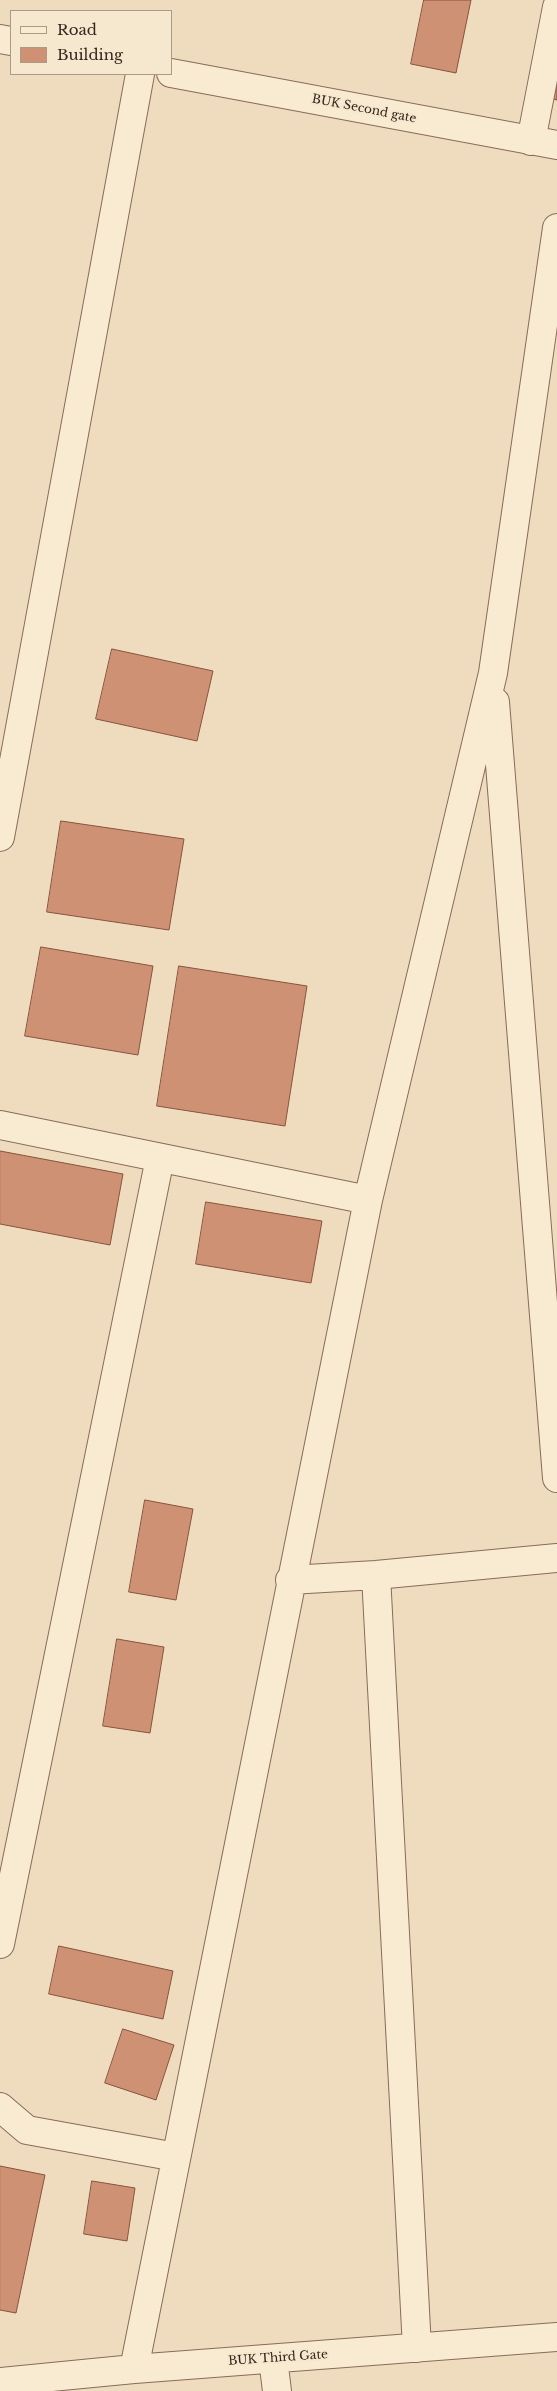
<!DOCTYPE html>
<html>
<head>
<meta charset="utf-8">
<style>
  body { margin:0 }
  #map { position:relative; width:557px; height:2391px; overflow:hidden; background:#efdcbf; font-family:"Libre Baskerville",serif }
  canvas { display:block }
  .legend { position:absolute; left:10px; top:10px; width:162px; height:65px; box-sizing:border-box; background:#f6e7cf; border:1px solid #aa9a87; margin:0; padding:6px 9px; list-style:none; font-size:15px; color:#37261c }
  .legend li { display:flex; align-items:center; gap:10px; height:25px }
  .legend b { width:25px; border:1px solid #aa9a87 }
</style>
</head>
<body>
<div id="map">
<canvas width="557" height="2391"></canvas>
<ul class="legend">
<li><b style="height:6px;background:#f9ead2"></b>Road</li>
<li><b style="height:14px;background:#ce9174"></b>Building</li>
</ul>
</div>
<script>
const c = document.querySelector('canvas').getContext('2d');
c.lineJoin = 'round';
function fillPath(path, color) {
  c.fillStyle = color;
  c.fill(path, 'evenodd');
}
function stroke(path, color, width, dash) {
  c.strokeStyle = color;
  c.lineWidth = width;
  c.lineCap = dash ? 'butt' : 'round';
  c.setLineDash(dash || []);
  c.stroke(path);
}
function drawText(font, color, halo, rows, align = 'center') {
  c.font = font + ' "Libre Baskerville",serif';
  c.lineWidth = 4;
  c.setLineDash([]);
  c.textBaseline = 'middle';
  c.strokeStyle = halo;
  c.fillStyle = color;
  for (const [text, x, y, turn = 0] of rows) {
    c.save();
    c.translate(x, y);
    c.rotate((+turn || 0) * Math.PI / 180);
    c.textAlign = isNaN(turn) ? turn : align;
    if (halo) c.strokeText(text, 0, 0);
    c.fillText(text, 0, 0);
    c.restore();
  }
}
const building = new Path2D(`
  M424,0H471L456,73L411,64Z
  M557,68V100L550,98Z
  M112,649L213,671L197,741L96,719Z
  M61,821L184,839L169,930L47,912Z
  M41,947L153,966L138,1055L25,1036Z
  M179,966L307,986L285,1126L157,1106Z
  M0,1151L123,1174L110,1245L0,1224Z
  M206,1202L322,1221L311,1283L196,1264Z
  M145,1500L193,1509L176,1600L129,1592Z
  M117,1639L164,1647L150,1733L103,1726Z
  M59,1946L173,1971L163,2019L49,1994Z
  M123,2029L174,2045L156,2100L105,2083Z
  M0,2166L45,2175L16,2313L0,2310Z
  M92,2181L135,2188L127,2241L84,2234Z`);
fillPath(building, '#ce9174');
stroke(building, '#87533d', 1);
const minor = new Path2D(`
  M0,39L11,41
  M171,73L557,145
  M531,141L557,7
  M495,702L557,1478
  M0,837L140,74
  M0,1125L368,1200
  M376,1575L417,2348
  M290,1580L376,1575L557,1558
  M0,1944L160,1158
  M0,2107L27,2130L176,2157
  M273,2359L277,2391
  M134,2369L368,1200L493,673L557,228
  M0,2382L134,2369L557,2337`);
stroke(minor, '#886c57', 30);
stroke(minor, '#f9ead2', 28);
drawText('12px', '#37261c', '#f6e7cf', [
  ["BUK Second gate",364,109,11],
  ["BUK Third Gate",278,2358,-4]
]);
</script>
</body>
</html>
